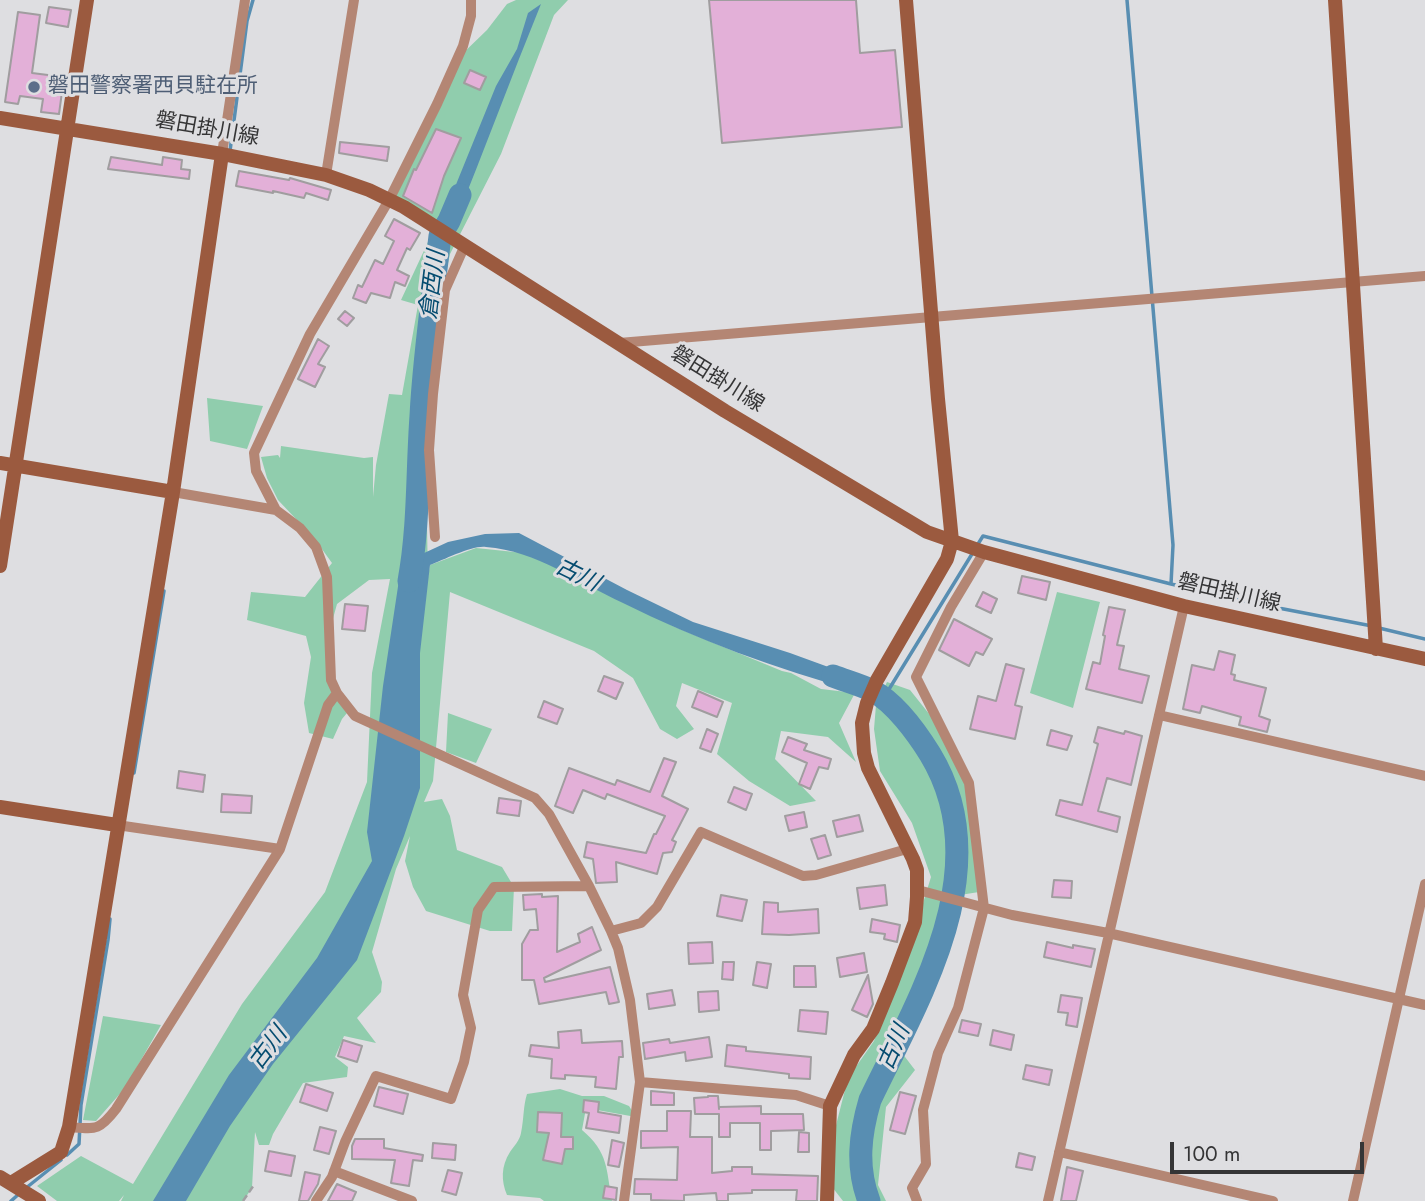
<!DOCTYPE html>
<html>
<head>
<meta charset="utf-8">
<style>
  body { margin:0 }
  #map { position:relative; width:1425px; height:1201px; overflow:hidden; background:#dedee1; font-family:Jost,sans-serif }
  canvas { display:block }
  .scale { position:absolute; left:1170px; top:1142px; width:194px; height:32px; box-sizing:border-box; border:4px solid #353536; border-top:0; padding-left:9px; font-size:21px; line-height:24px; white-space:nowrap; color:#353536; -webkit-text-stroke:5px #dedee1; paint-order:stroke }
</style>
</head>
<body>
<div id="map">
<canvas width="1425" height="1201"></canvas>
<div class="scale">100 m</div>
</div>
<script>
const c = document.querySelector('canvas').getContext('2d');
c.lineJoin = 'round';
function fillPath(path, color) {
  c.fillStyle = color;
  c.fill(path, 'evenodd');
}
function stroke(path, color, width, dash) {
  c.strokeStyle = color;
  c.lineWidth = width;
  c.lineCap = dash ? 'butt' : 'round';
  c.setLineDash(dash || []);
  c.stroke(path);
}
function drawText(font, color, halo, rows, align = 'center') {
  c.font = font + ' Jost,"Noto Sans JP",sans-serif';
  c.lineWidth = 6;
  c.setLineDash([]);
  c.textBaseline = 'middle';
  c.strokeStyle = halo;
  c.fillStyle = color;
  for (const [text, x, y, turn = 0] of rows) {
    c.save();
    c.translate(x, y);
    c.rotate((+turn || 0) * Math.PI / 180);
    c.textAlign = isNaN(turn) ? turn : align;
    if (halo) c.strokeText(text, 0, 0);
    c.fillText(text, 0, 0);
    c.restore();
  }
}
fillPath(new Path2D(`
  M516,0H568L554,15L501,154L450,254L439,305L425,425L428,577L430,565L476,548L534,554L675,627L782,671L791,673L821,689L855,693L839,723L856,762L828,737L781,731L775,759L816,801L790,806L749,781L717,754L732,703L682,683L676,706L694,729L677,739L660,729L633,678L594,651L450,592L433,781L424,802L442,799L450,816L457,850L502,867L514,887L512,931H490L426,911L413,887L405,861L410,836L396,869L372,952L382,982L381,992L357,1018L376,1043L344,1036L335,1057L348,1067L347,1077L303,1083L273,1134L269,1145H259L255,1132L252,1188L243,1201H121L124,1195L119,1201H57L37,1186L81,1156L133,1184L242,1004L325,892L367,782L372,673L390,579L369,580L337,604L329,633L334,686L347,713L342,719L333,739L309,733L304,703L311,657L306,636L247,620L251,592L305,597L332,563L314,538L278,500L267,478L261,457L278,455L280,458L281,446L364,458L373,457V497L376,465L389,394L402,395L418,305L401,300L435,227L389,200L457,59L487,30L507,4Z
  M207,398L263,406L247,449L210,441Z
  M1057,592L1100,602L1073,708L1030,693Z
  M887,682L910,690L946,735L965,779L979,892L960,895L955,915L902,1053L915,1070L886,1107L878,1185L886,1201H843L829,1183L831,1145L848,1078L874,1041L916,926L931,877L912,823L880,771L874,729L876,705Z
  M448,713L492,729L476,763L446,752Z
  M103,1016L161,1025L125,1088L96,1121L83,1120Z
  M560,1089L582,1096H604L629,1106L636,1117L586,1108L582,1130C609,1153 606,1169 612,1201H544L540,1198L507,1195C501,1181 501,1166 510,1152C514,1146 520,1140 521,1133C524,1119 523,1107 527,1094Z`), '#90cdad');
fillPath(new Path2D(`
  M541,4C511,77 484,151 454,225L442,219L496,86L517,49L528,13Z
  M519,533L627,590L693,622L790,653L864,680L857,691C777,669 697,640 623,603C578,582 537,551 486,547C472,545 444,560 430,565L420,653V788L404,836L357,960L273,1064L230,1126L186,1201H153L229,1075L317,958L372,861L367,832L383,686L399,580L409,551L422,554L448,542L485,534Z`), '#588eb2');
stroke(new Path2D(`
  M1127,0L1173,545L1171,584
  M230,151L247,21L253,0
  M978,544L983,536L1171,584L1268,606L1372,626
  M1379,628L1425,639
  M883,699L972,554
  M134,773L164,591
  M67,1155L79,1144L81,1105L108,940L110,919
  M26,1188L61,1160
  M11,1201L20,1193`), '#588eb2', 3.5);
stroke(new Path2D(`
  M409,581C419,527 417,471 421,416C424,356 433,296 440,236L449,221L460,195
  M833,676C846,681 861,685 873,691C895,703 917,733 930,754C999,867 920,996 870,1100C860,1134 856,1167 869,1201`), '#588eb2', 23);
const building = new Path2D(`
  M709,0H856L860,53L895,50L902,127L722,143Z
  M49,7L71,10L68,27L46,23Z
  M18,12L40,15L32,73L64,77L59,114L41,112L43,99L20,96L18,104L5,102Z
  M470,70L486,77L480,90L464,83Z
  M436,129L461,138L444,176L432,213L403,196L414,169L416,170Z
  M340,142L389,147L387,161L339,153Z
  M111,157L162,165L163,157L182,160L181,169L190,170L189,179L108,169Z
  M239,171L289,180L290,178L331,190L328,200L306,193L304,198L273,191V193L236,186Z
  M394,219L420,233L410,250L407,248L397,270L409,276L405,286L395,282L390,298L371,293L366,303L353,298L358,285L362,287L375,260L383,264L394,241L385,236Z
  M345,311L354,318L347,326L338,319Z
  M318,339L329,346L318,364L325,367L315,387L298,379Z
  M1022,576L1050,582L1046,600L1018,593Z
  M983,592L997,599L991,613L976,606Z
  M345,604L368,606L365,631L342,629Z
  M1109,607L1125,610L1117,645L1124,646L1119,669L1149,676L1142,703L1086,689L1093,662L1100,664L1105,636L1103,635Z
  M954,619L992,639L983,655L976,652L969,666L939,650Z
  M1219,651L1235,655L1231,674L1235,675L1234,680L1266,688L1259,716L1270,720L1267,732L1239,725L1241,717L1202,706L1200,713L1183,709L1192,665L1214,670Z
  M1006,664L1024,669L1015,705L1022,707L1015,739L970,729L978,696L996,701Z
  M604,676L623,683L616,699L598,691Z
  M698,691L723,702L717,717L692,707Z
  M544,701L563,709L557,724L538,717Z
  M1098,727L1124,734L1125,731L1142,736L1131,785L1107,778L1098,811L1120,817L1117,832L1056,815L1060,800L1082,805L1098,744L1094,742Z
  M707,729L718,734L711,752L700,748Z
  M1051,730L1072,736L1067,750L1047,745Z
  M788,737L807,744L804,750L831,759L828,769L819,767L810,789L799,784L807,763L782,752Z
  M664,758L676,762L662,796L688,809L672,840L676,842L672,852L663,853L657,874L616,862L617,882L596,883L593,859L584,857L587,842L646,853L654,834H656L665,816L607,794L605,799L583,790L573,813L555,806L569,768L615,785L617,780L650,792Z
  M179,771L205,775L203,792L177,788Z
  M734,787L752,794L746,810L728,802Z
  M222,794L252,796L251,813L221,812Z
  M499,798L521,801L519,816L497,813Z
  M804,812L807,827L789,831L785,816Z
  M859,815L863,831L837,837L833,821Z
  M825,835L831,855L818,859L811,839Z
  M1054,880L1072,881L1071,898L1052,897Z
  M885,885L887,905L860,909L857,888Z
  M542,894V897L558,896L557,952L580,942L578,934L592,927L601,950L544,978L545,982L610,967L619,1002L609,1004L606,992L539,1004L534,980H522V944L530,930H538L536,909L524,910L523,895Z
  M721,895L747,900L742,921L717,916Z
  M764,902L778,903V912L818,909L819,933L789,935L762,934Z
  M872,919L900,925L897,942L884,939L885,934L870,932Z
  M712,942L713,963L689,964L688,943Z
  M1047,942L1073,948V945L1095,949L1091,967L1044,957Z
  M864,953L867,972L840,977L837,958Z
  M723,962H734L733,980L722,979Z
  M757,962L771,964L767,988L753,985Z
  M794,966H815L816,987H794Z
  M868,975L873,1004L867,1017L852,1010Z
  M672,990L675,1005L649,1009L647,994Z
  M718,991L719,1010L699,1012L698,992Z
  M1061,995L1082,998L1077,1027L1066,1025L1068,1013L1058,1012Z
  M800,1010L828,1012L826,1034L798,1031Z
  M962,1020L981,1024L978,1036L959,1032Z
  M581,1030L582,1043L622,1041L623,1057H619L616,1089L595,1087L596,1077L565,1075V1079L551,1078L552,1059L529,1056L531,1045L559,1048L558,1032Z
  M993,1030L1014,1035L1011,1050L990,1045Z
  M709,1037L712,1057L686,1061L685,1052L645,1059L643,1043L669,1039L670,1043Z
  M343,1040L362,1046L357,1062L338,1056Z
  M727,1045L746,1047V1051L811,1057L810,1079L789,1078V1074L725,1066Z
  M1026,1065L1052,1070L1049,1085L1023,1079Z
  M306,1084L333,1093L327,1111L300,1102Z
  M379,1087L408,1094L403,1114L374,1106Z
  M651,1091L674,1093V1105H651Z
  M900,1092L916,1096L905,1134L890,1130Z
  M708,1096H718L719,1109V1107L761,1106V1114H803L804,1130L771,1131V1150H760V1123H730V1137H719V1114H695L694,1098L708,1097Z
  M584,1100L599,1102L598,1112L621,1116L619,1133L586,1128L589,1113L583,1112Z
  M667,1111H691L690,1137H712V1173L732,1171V1167H752V1174L818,1176L817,1201H796L797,1190H752V1193L728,1194V1201H717L716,1193L684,1195V1201L651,1200V1194H634L635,1179L677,1180L678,1147L641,1148V1131H667Z
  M538,1112L562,1113L561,1137H573V1149H565L562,1164L543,1160L549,1133L537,1132Z
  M320,1127L336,1131L329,1154L314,1150Z
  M799,1132L809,1133V1152H798Z
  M355,1139H384V1148L423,1155L422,1161L413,1160L409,1186L391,1183L395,1160L352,1159V1146Z
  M612,1140L624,1143L619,1167L608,1165Z
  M433,1143L456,1145L455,1160L432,1158Z
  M269,1151L295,1156L291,1176L265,1171Z
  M1019,1153L1035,1157L1032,1170L1016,1167Z
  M1067,1167L1083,1171L1076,1201H1061Z
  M448,1170L462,1173L456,1195L442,1191Z
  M305,1172L320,1175L318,1184L308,1201H299Z
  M337,1184L356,1192L352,1201H328Z
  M605,1186L617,1188L616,1200L603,1198Z`);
fillPath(building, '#e3b0d8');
stroke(building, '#a09d9f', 2);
stroke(new Path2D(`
  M243,1201L254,1185`), '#a0a0a2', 2.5, [7, 3.5]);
stroke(new Path2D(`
  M471,0V16L463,46L437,104L389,200L310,334L254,453L256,471L276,510L300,528L316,547L327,577L331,680L337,693L355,716L535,798L549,814L589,886L611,931L618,948L630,1000L640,1082L624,1201
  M222,154L245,0
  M326,175L354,0
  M619,343L1425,276
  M173,492L276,510
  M435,537L429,450L433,394L445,290L465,245
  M1159,715L1425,776
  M117,825L280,849
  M918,890L1012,915L1108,933L1425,1005
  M611,931L641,923L657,907L701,832L803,876L816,875L907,849
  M640,1082L796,1095L830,1106
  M69,1127C96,1129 99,1131 116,1109L280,849L328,705L337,693
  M1059,1152L1273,1201
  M334,1171L412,1201
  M316,1201L332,1177L345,1142L376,1076L451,1099L464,1062L471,1028L463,995L478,910L494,887L589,886
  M917,1201L912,1188L926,1164L923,1110L938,1053L958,1008L984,908L969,783L916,677L951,607L984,552
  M1048,1201L1184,606
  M1353,1201L1425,884`), '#b48674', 10);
stroke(new Path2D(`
  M1335,0L1376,649
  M0,118L222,154L326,175L369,190L404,207L725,411L927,532L984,552L1184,606L1425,659
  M0,463L173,492
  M0,566L87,0
  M0,807L117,825
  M0,1177L39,1201
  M11,1183L61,1152L69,1127L173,492L222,154
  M827,1201L830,1106L854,1055L873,1029L892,983L915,922L917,897V870L913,859L868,768L864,753L862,723L867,703L877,680L947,559L952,541L938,399L906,0`), '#9b5a3f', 14);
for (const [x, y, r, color] of [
  [34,87,7,"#5c6f8a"]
]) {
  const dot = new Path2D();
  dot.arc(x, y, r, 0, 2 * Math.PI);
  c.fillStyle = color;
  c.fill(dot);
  stroke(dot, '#dedee1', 2.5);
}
drawText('21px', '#4e5e75', '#dedee1', [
  ["磐田警察署西貝駐在所",48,87]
], 'left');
drawText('21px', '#353536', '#dedee1', [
  ["磐田掛川線",207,130,10],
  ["磐田掛川線",717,380,32],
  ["磐田掛川線",1229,594,13]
]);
drawText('italic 23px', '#054c70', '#dedee1', [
  ["倉西川",434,285,-83],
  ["古川",577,576,26],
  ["古川",895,1048,-66],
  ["古川",269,1049,-53]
]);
</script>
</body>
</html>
